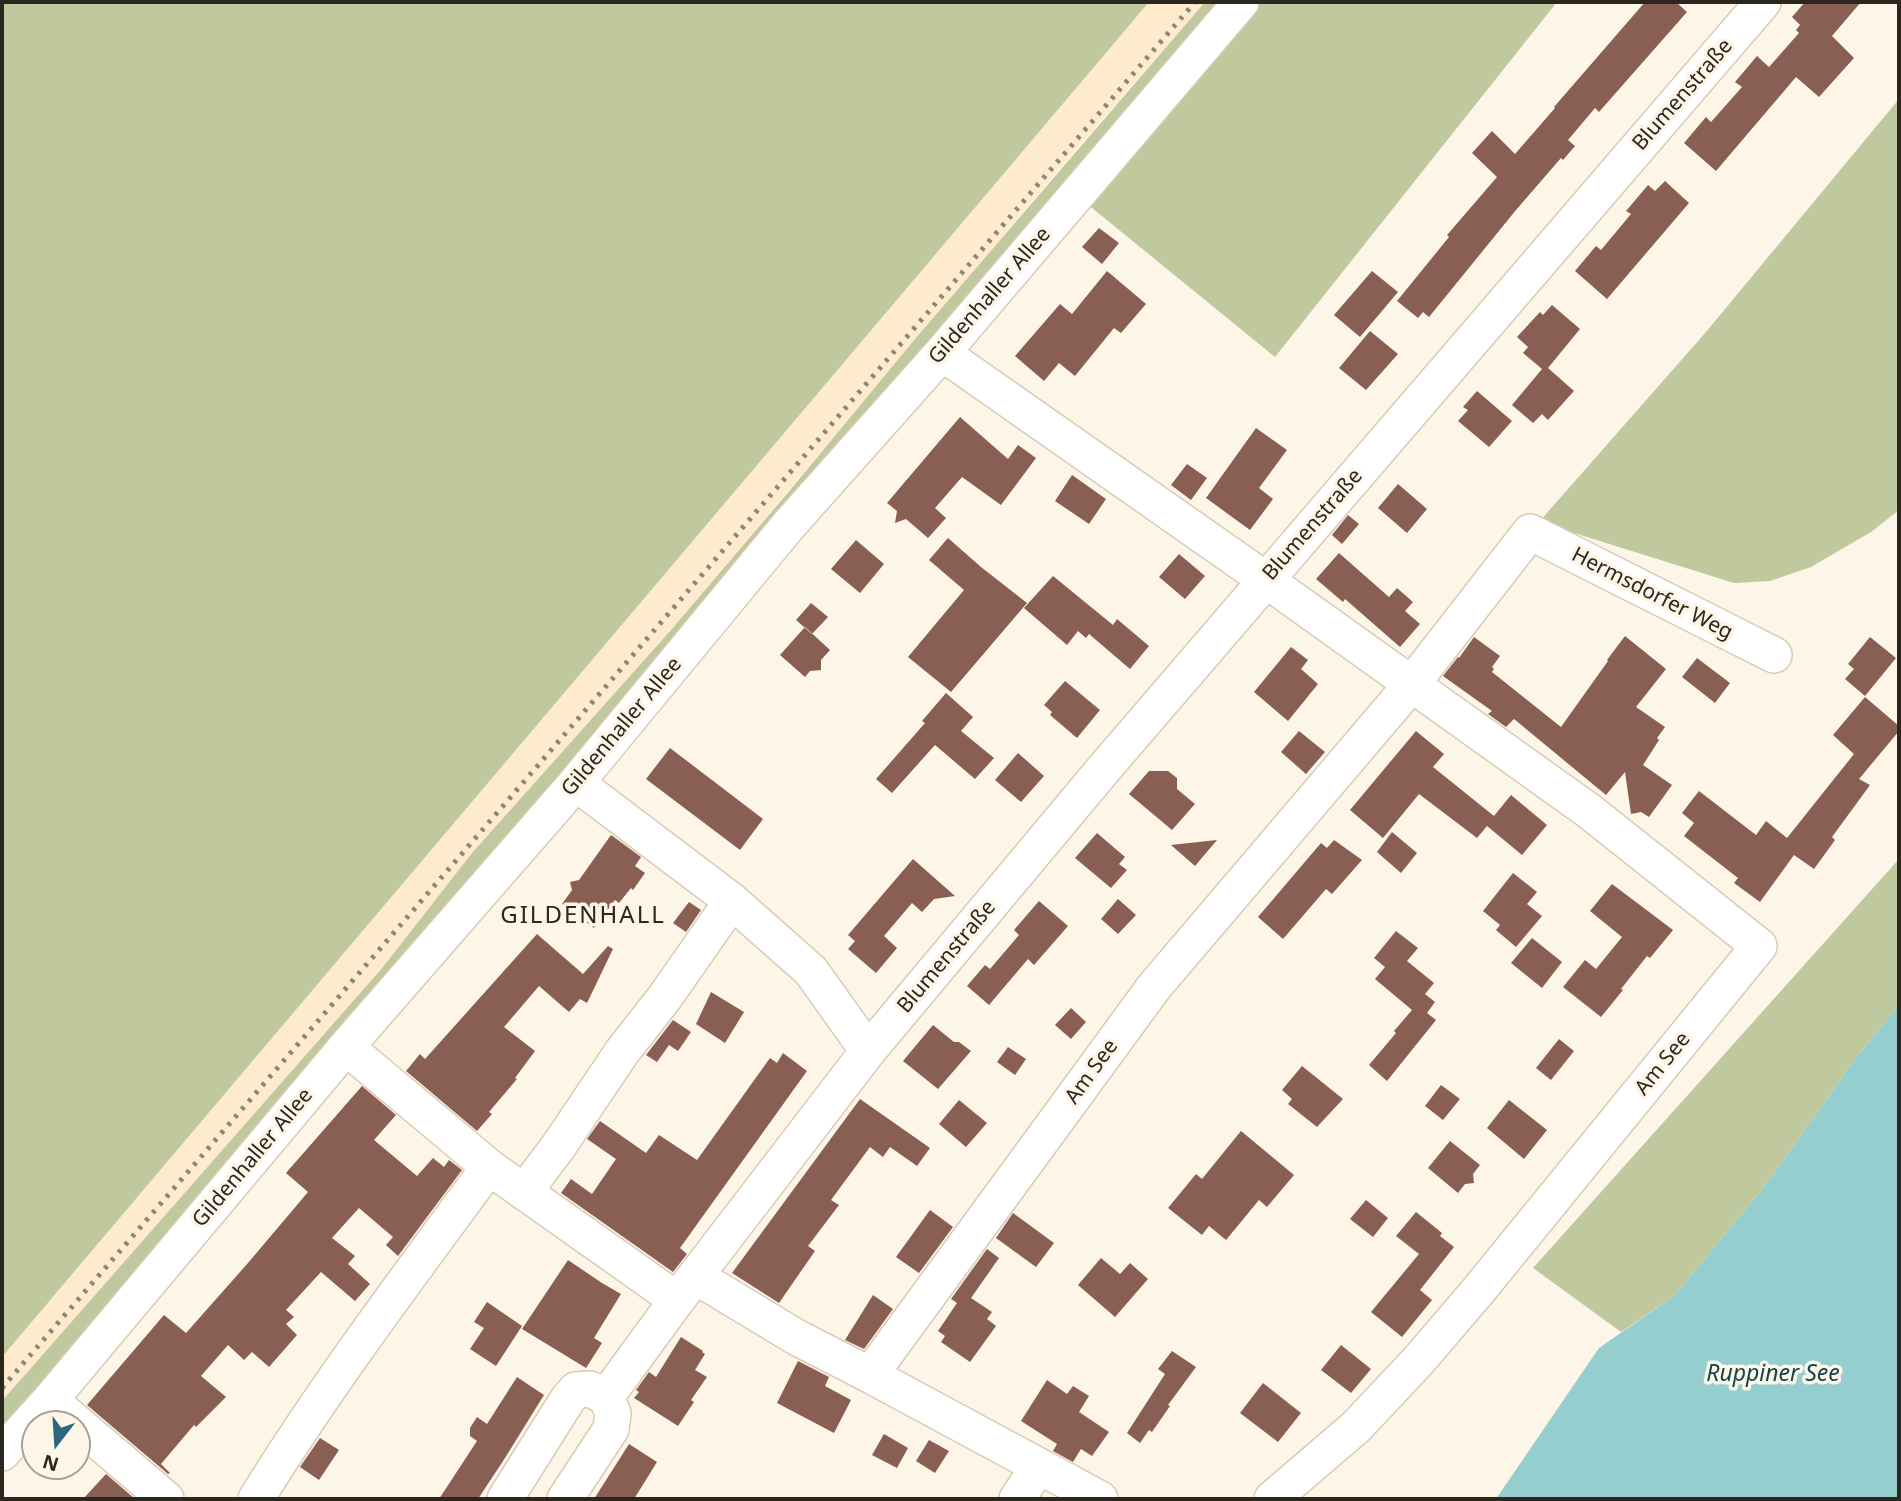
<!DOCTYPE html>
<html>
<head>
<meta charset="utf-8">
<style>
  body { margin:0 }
  #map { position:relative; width:1901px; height:1501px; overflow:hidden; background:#fdf5e7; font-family:"Noto Sans",sans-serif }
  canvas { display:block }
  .frame { position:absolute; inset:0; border:4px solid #2c271e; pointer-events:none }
  .north { position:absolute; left:21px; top:1410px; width:70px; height:70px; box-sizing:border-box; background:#fdf5e7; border:2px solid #a9a397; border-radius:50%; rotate:197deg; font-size:19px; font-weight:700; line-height:28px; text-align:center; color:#2c271e }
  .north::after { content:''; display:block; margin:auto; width:24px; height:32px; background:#2c667f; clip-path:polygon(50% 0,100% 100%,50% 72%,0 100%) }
</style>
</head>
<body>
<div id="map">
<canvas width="1901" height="1501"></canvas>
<div class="frame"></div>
<div class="north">N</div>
</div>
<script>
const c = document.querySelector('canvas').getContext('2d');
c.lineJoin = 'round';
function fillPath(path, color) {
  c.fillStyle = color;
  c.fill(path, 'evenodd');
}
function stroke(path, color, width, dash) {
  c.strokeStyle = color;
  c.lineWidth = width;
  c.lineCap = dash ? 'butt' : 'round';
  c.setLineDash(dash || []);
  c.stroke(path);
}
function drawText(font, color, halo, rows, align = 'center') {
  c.font = font + ' "Noto Sans",sans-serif';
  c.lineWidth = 7;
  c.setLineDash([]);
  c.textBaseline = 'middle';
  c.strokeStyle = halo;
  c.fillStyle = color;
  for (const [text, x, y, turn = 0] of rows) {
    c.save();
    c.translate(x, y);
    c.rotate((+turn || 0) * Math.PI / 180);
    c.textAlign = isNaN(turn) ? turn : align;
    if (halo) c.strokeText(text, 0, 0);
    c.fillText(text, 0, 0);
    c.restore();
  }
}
fillPath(new Path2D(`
  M1149,2H1205L1070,156L671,630L472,853L383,967L2,1401V1357Z`), '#feebcd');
fillPath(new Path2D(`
  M2,2H1149L2,1357Z
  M1205,2H1557L1275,357L1081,199L2,1443V1401L383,967L472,853L671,630L791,489L915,339Z
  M1899,99V510L1871,532L1811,567L1770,581L1734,583L1539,522L1706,332Z
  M1899,859V1005L1856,1058L1768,1182L1674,1296L1621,1332L1533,1268Z`), '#c0c89d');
fillPath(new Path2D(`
  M1899,1005V1499H1496L1599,1348L1674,1296L1768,1182L1856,1058Z`), '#95cece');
fillPath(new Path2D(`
  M1645,2H1676L1687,12L1599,112L1595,108L1568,140L1575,146L1563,160L1561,158L1516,210L1429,317L1423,312L1418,318L1397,301L1449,237L1447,235L1497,177L1472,153L1492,131L1515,154L1555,108L1554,107Z
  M1805,2H1861L1832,36L1854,58L1819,97L1796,77L1716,171L1684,143L1706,117L1711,122L1742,87L1735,82L1757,56L1769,67L1799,33L1796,30L1800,25L1792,17Z
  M1665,181L1689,203L1607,299L1575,271L1596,246L1601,250L1631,214L1626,211L1648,185L1655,191Z
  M1099,228L1119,243L1102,264L1082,247Z
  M1107,271L1146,304L1121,333L1114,328L1075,376L1059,363L1044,381L1015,356L1060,304L1072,314Z
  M1372,271L1398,292L1360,337L1334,315Z
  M1552,305L1580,329L1548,368L1574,391L1548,420L1542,414L1533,423L1512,405L1542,369L1523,353L1528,347L1517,337L1540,312L1543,315Z
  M1370,331L1398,354L1366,390L1339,368Z
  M1477,391L1512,421L1489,447L1458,421L1468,410L1463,407Z
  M960,417L1008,459L1018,445L1036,458L1001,505L962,477L935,508L946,518L928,538L906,519L895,523L897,511L887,503Z
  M1256,428L1287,450L1259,488L1273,499L1250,530L1206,498Z
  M1187,464L1207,478L1191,500L1171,485Z
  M1072,475L1106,499L1089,524L1055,501Z
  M1398,484L1427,509L1407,533L1378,508Z
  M1348,515L1359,524L1342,544L1332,535Z
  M948,538L981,567L1027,603L951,692L908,657L964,590L929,560Z
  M856,540L884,564L860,593L831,569Z
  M1339,553L1389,597L1397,588L1413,602L1405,611L1420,624L1400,647L1345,599L1343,602L1316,579Z
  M1179,554L1205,576L1185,599L1159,577Z
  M1053,576L1113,625L1117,619L1149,646L1130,669L1089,634L1086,638L1078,631L1067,645L1024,608Z
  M811,603L828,617L812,634L796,620Z
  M805,627L830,650L821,660V670L810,671L805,677L780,655Z
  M1625,636L1666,669L1636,707L1665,727L1657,738L1659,740L1643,765L1672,785L1649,817L1641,812L1631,814L1625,772L1606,795L1514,719L1506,727L1488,714L1492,711L1443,676L1458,657L1459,658L1474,637L1500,656L1492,667L1494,669L1492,672L1561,727L1608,661L1607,660Z
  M1870,637L1896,658L1865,696L1845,679L1854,669L1848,664Z
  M1291,647L1308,660L1301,669L1318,684L1288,721L1254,692Z
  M1697,658L1730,683L1715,703L1682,677Z
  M1065,681L1100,710L1077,738L1050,715L1052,712L1044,705Z
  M946,693L973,717L961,731L994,758L975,779L935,745L892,793L876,779L925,723L922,721Z
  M1865,697L1899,726V731L1859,779L1870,785L1832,837L1835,840L1814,869L1794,855L1760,902L1734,883L1738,878L1684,836L1694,823L1682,813L1699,791L1756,835L1766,821L1787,838L1854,754L1833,735Z
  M1299,731L1325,752L1306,774L1281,752Z
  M1416,731L1444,754L1433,767L1494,816L1511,795L1547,825L1522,855L1487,826L1477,838L1419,794L1383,838L1350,810Z
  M670,748L763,819L740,850L646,779Z
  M1018,753L1044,776L1021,802L995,780Z
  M1149,771H1168L1177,778V789L1195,804L1172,830L1129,794Z
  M1392,832L1417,853L1401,873L1377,852Z
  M1097,833L1125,857L1119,864L1127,870L1111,888L1075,858Z
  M611,835L641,857L635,866L645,873L633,890L631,888L619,903L615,900L594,928L562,904L572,890L570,882L579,880Z
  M1217,840L1195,866L1171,845Z
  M1334,840L1362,860L1332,894L1326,889L1283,939L1258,917L1321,843L1327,848Z
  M913,859L955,896L934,899L922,912L912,903L884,936L897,948L876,973L848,949L855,941L848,935Z
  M1513,873L1537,892L1527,904L1542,916L1516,947L1496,930L1500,925L1483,911Z
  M1612,884L1673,930L1650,958L1647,956L1621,989L1623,990L1601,1017L1563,987L1585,960L1596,969L1622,937L1590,911Z
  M1118,899L1136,915L1118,934L1101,919Z
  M1039,901L1068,926L1034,965L1028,959L989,1005L967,986L985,965L990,969L1019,935L1014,930Z
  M689,902L701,910L686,932L673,923Z
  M1396,931L1418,948L1407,961L1434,983L1425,994L1435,1002L1427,1013L1436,1020L1387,1081L1369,1065L1396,1033L1394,1031L1412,1010L1375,979L1385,967L1374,958Z
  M537,934L583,974L608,946L613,949L587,1003L580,999L569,1012L539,986L504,1027L535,1051L515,1078L517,1079L489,1112L492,1114L477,1131L406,1071L420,1054L425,1059Z
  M1532,938L1562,962L1542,988L1511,963Z
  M711,992L744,1012L725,1043L696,1024Z
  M1071,1008L1086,1022L1071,1039L1055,1025Z
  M673,1020L691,1032L678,1051L669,1045L657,1062L646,1055Z
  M933,1025L954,1042H959L971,1051L938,1089L903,1061Z
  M1559,1039L1574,1051L1551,1080L1536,1068Z
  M1008,1047L1026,1059L1015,1075L997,1062Z
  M783,1053L807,1071L680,1248L687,1254L673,1272L561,1193L571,1179L592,1194L616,1159L587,1139L600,1121L646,1153L659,1135L697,1160L770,1058L777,1063Z
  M1302,1066L1343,1099L1317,1127L1288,1104L1292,1099L1282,1090Z
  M1441,1085L1460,1099L1443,1120L1425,1106Z
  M362,1086L396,1115L374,1140L417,1176L433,1158L444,1167L449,1160L462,1170L398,1256L386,1245L393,1237L359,1208L332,1238L355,1256L348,1264L370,1284L355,1301L321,1272L286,1310L294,1317L286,1324L297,1335L269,1367L252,1352L244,1360L228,1345L201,1376L226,1397L196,1427L194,1425L161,1464L170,1473L168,1474L87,1405L164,1315L186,1333L248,1263L308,1192L286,1173Z
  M860,1099L930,1148L917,1166L890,1147L883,1157L870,1147L831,1200L839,1205L808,1246L815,1251L779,1303L732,1273Z
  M959,1100L987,1123L966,1147L939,1124Z
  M1509,1100L1547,1130L1524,1159L1487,1128Z
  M1241,1131L1294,1175L1267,1207L1259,1200L1226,1240L1209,1226L1202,1235L1168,1208L1196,1174L1202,1179Z
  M1450,1141L1480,1165L1473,1174L1474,1183L1465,1184L1458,1193L1428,1168Z
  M1366,1200L1388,1218L1373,1237L1350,1219Z
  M930,1210L953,1227L919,1273L896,1257Z
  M1416,1212L1442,1233L1440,1236L1454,1247L1420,1290L1432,1300L1402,1337L1371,1312L1419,1254L1396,1236Z
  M1013,1213L1054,1243L1036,1267L996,1238Z
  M987,1249L999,1258L971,1298L992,1312L987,1319L996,1326L970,1362L941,1342L945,1336L938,1331L957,1303L951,1299Z
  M1101,1258L1120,1274L1130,1263L1148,1279L1115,1317L1078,1285Z
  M568,1260L602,1283L621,1294L594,1338L602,1343L586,1368L522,1329Z
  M873,1295L893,1309L864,1349L845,1340Z
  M487,1302L522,1326L496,1366L470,1349L484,1328L474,1322Z
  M681,1337L703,1351L702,1352L705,1354L695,1370L707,1377L691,1400L694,1402L678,1426L634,1398L639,1392L636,1390L649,1372L656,1377Z
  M1341,1345L1371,1369L1351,1393L1321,1370Z
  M1172,1351L1196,1367L1168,1405L1170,1406L1152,1432L1149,1430L1140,1443L1127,1433L1165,1374L1158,1369Z
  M798,1361L829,1377L825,1386L851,1400L834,1433L777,1403Z
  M517,1377L544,1395L505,1458L478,1499H439L477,1441L470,1436V1428L477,1417L487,1424Z
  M1047,1380L1067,1394L1073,1386L1089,1396L1079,1412L1109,1432L1092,1456L1081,1449L1073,1462L1053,1451L1057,1444L1021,1421Z
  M1263,1383L1301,1413L1278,1442L1240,1413Z
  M884,1434L908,1448L897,1468L872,1455Z
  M320,1438L339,1450L319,1480L300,1467Z
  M929,1440L949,1451L935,1473L916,1461Z
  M629,1444L657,1462L634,1499H594Z
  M106,1474L135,1499H83Z`), '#885f52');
const minor = new Path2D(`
  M942,353L1266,580L1589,811L1759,946L1478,1291L1419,1360L1356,1427L1272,1499
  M576,783L732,901L811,971L868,1051L1102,771L1763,2
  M346,1047L489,1167L677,1300
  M524,1192L558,1147L622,1052L665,997L732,901
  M695,1276L796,1337L870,1375
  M606,1397L677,1300L868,1051
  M50,1400L166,1499
  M2,1453L50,1400L346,1047L576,783L788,526L942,353L1241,2
  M256,1499C327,1384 409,1276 489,1167
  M505,1499L568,1399L576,1390L590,1389L606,1397L613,1413L611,1429L565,1499
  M1017,1499L1038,1467
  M1100,1499L870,1375L1154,987L1411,685L1530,532L1774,655`);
stroke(minor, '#d9cbb4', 38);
stroke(minor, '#fff', 35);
stroke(new Path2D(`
  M2,1388L1195,2`), '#8c857a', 5, [3.5, 7]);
drawText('21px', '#2c271e', '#fdf5e7', [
  ["Blumenstraße",1683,95,-49],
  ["Gildenhaller Allee",990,296,-49],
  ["Blumenstraße",1313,525,-49],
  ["Hermsdorfer Weg",1652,594,27],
  ["Gildenhaller Allee",622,727,-50],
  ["Blumenstraße",947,957,-50],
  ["Am See",1663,1064,-51],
  ["Am See",1092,1072,-54],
  ["Gildenhaller Allee",253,1158,-50]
]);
drawText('italic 23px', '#134648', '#fdf5e7', [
  ["Ruppiner See",1773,1374]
]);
c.letterSpacing = '2px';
drawText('24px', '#2c271e', '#fdf5e7', [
  ["GILDENHALL",583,916]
]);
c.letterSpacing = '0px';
</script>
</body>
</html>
